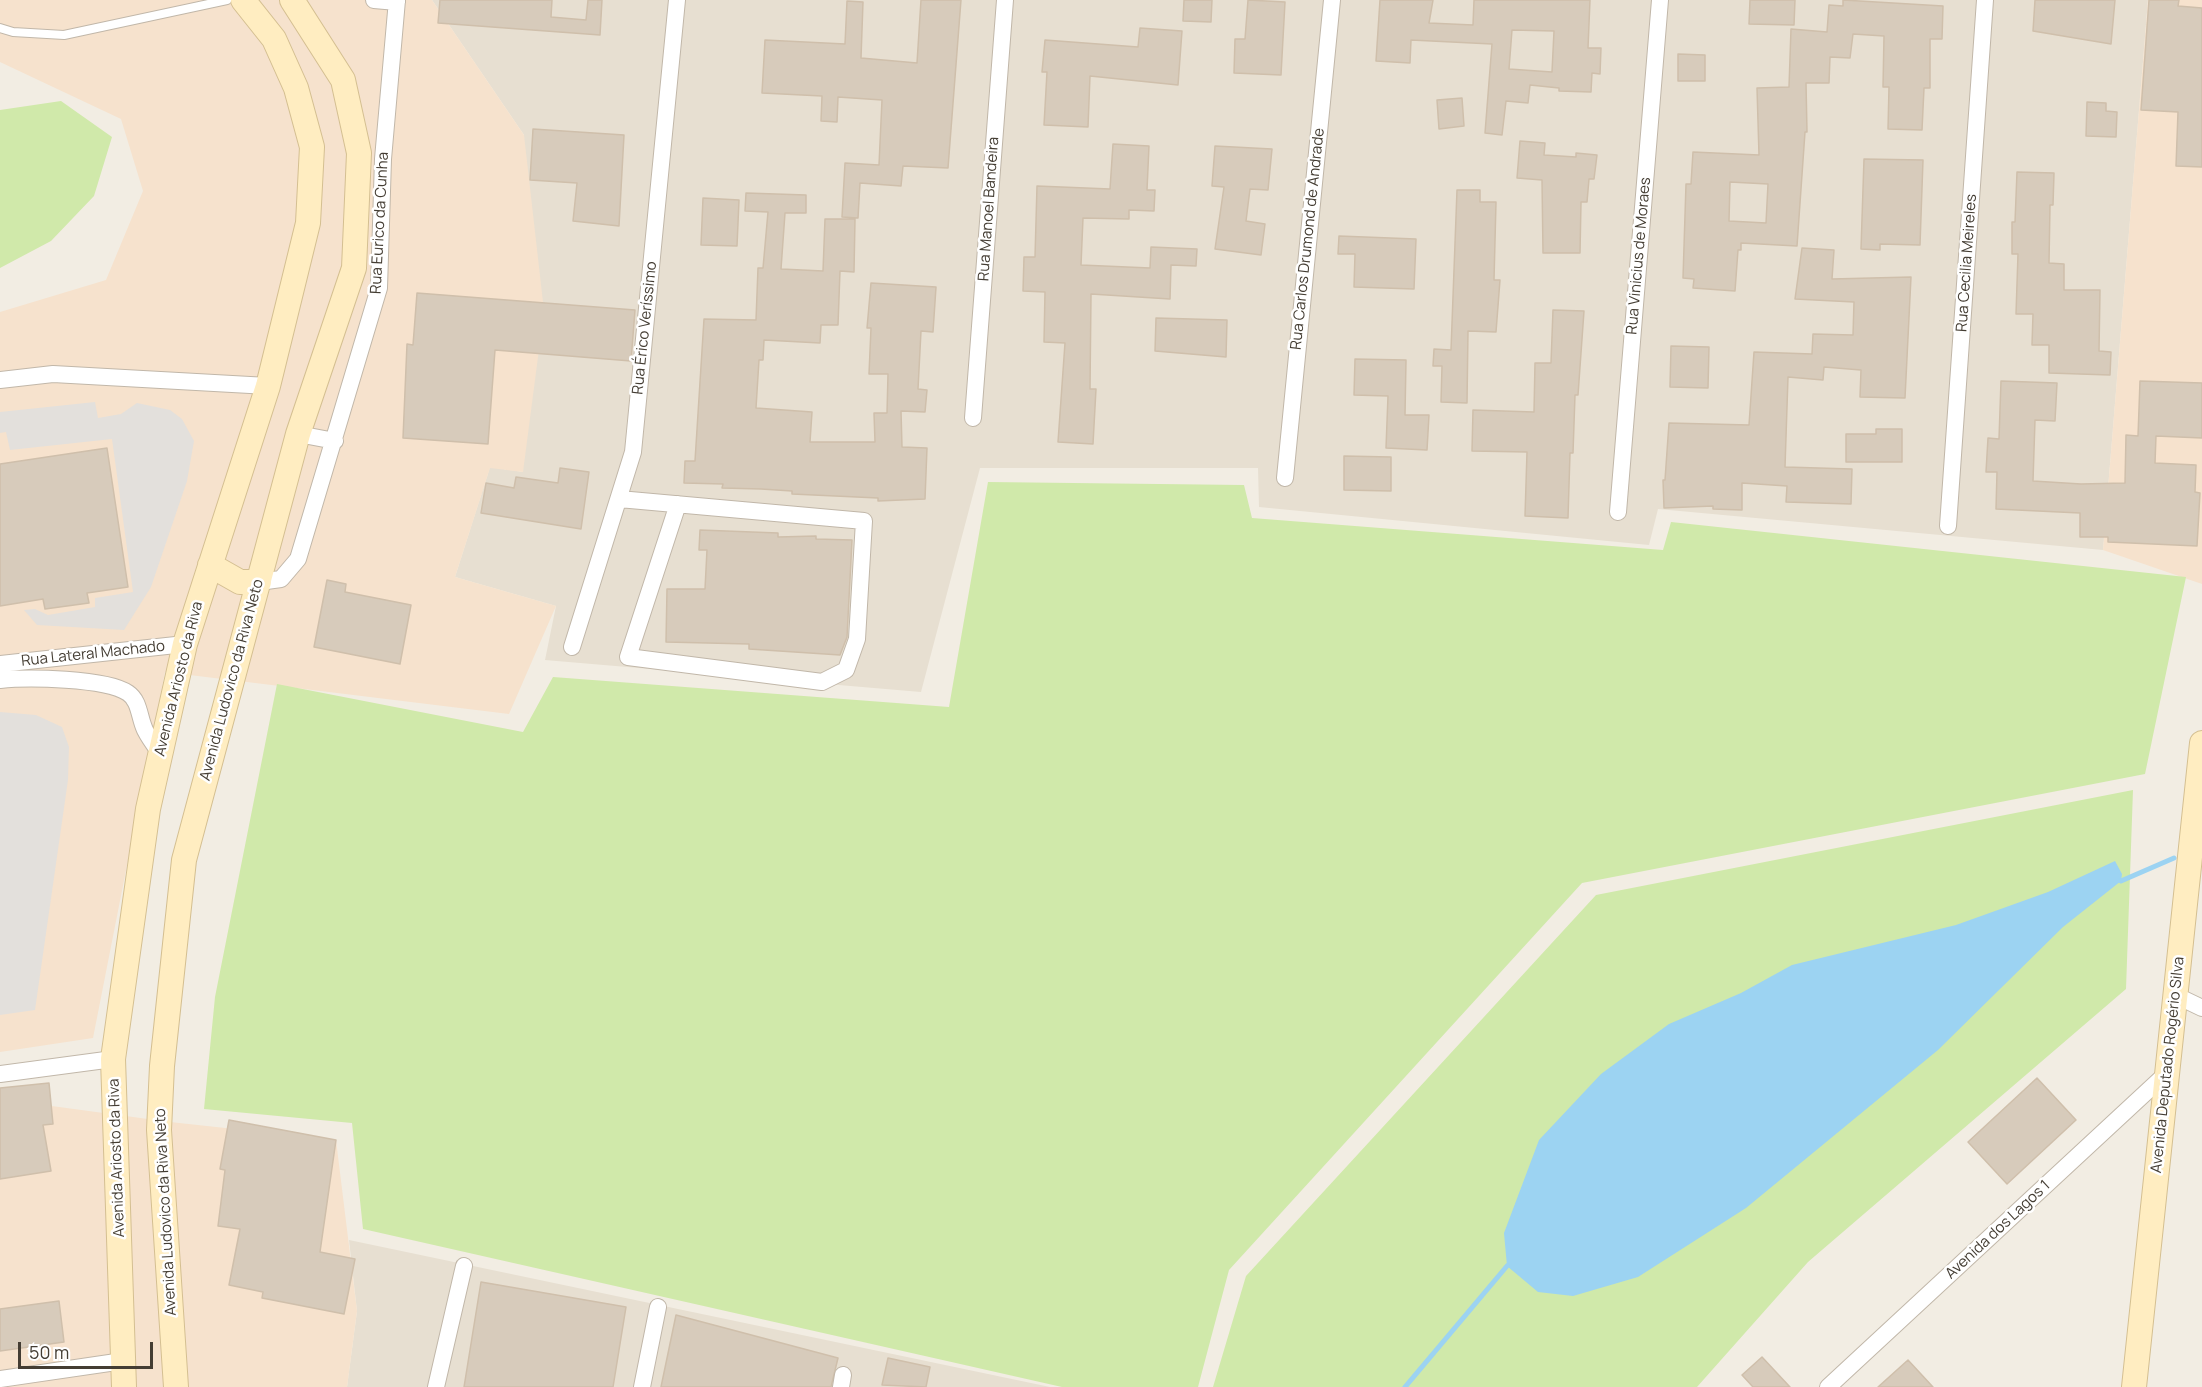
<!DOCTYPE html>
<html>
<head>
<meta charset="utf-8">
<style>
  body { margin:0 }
  #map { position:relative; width:2202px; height:1387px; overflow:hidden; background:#f2ede3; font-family:Manrope,sans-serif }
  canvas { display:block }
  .scale { position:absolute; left:18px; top:1342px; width:135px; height:27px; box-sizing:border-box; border:3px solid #443d33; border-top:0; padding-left:8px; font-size:18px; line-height:21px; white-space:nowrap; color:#443d33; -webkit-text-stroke:4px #fff; paint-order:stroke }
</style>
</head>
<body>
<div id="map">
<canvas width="2202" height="1387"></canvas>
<div class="scale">50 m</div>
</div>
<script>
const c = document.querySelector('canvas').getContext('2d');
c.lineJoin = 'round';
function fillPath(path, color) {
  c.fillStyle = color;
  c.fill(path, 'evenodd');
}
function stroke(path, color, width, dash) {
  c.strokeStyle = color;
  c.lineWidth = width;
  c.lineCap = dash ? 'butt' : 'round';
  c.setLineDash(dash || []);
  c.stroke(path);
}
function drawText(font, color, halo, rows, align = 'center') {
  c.font = font + ' Manrope,sans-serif';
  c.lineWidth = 5;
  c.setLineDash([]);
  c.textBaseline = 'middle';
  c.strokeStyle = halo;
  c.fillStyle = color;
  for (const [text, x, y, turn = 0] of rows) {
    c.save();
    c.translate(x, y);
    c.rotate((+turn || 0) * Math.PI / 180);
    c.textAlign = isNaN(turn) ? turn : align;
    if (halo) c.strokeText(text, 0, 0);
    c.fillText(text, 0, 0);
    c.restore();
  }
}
fillPath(new Path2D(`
  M432,0H2148L2103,550L1658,509L1649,545L1259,507L1258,468H980L921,692L545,660L556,606L455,577L490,467L523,472L524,135Z
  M349,1240L1050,1387H347L357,1311Z`), '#e7dfd1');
fillPath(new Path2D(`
  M0,0H432L524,135L544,311L523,472L490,468L455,577L556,606L509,714L165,672L93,1038L0,1052V312L106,280L143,191L121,119L0,62Z
  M2148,0H2202V584L2103,550Z
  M0,1099L170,1122L336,1140L357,1311L347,1387H0Z`), '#f6e2cd');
fillPath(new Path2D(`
  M61,101L112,137L94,196L51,241L0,268V110Z
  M988,482L1244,485L1252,518L1663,550L1671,522L2186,577L2145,774L1582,883L1229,1270L1198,1387H1062L363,1229L352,1123L204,1109L215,997L277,684L523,732L553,677L949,707Z
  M2133,790L2126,989L1808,1262L1697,1387H1213L1246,1276L1596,895Z`), '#d0e9aa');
fillPath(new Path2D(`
  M95,402L98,418L121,414L137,403L170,410L182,419L194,441L187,481L151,587L124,630L37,625L24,610L35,609L48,615L95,607V598L133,592L112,439L10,450L6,432L0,433V412Z
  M0,712L36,715L62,727L69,747L68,780L35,1010L0,1015Z`), '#e3e0dc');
fillPath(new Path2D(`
  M2115,861L2122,874L2121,881L2063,927L1938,1050L1746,1208L1638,1277L1573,1296L1538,1292L1507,1266L1504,1233L1539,1140L1601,1074L1669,1024L1741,993L1792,965L1956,925L2048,892Z`), '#9cd3f2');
stroke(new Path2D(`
  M2121,881L2174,858
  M1405,1387L1507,1266`), '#9cd3f2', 5);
const building = new Path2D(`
  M440,0H552L551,17L586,20L588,0H602L600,35L438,23Z
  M921,0H961L948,168L903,166L901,186L860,183L858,218L842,217L845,163L879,165L882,100L838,97L837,122L821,121L822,96L762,93L765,40L845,44L847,1L863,2L861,58L917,63Z
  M1184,0H1212L1211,22L1183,21Z
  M1248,0L1285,2L1281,75L1234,73L1235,39H1245Z
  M1380,0H1433L1429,23L1473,25L1474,0H1590L1588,48H1601L1600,74L1592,73L1591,92L1559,91V88L1530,85L1528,103L1506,101L1502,135L1485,133L1492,44L1411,40L1410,63L1376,61ZM1512,30L1554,31L1552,72L1509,69Z
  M1750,0H1795L1794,25L1749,24Z
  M1843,0L1943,6L1942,39H1930V88H1924L1922,130L1888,129L1889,87H1883L1884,36L1853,34L1850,58L1830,57L1829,83H1806L1807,132H1805L1797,246L1741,243V250H1738L1735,291L1693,288L1694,279L1683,278L1686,184H1691L1693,152L1759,155L1757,88L1789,87L1791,29L1827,32L1829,5L1843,6ZM1730,182L1768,184L1766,223L1729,221Z
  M2035,0H2115L2111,44L2033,31Z
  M2149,0H2179L2178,6L2202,8V167L2176,166L2178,112L2141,110Z
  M1140,28L1182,31L1178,85L1090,76L1088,127L1044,125L1047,72H1042L1045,40L1138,47Z
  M1678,54L1705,55V81H1678Z
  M1462,98L1464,126L1439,129L1437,100Z
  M2087,102L2106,103V111L2117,112L2116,137L2086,136Z
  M533,129L624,135L619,226L573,221L577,183L530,180Z
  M1520,141L1545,143L1544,155L1576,157V153L1597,155L1594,179H1589L1587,202H1581L1580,253H1543L1542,180L1517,178Z
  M1113,144L1149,146L1147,190H1155L1154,211L1129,210V219L1083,218L1081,265L1150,268L1151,247L1197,249L1196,266L1171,265L1170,299L1091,294L1090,389H1096L1093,444L1058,442L1065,343L1044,342L1045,292L1023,291L1024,257H1035L1037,186L1110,189Z
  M1215,146L1272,149L1268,190L1250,189L1246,221L1265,224L1261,255L1215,249L1224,187L1212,186Z
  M1864,159L1923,160L1920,245L1880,244V250L1861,249Z
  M2017,172L2054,173L2053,205H2050L2049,263L2064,264V290H2100L2099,351L2111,352L2110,375L2049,373V345H2032L2033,314H2016L2018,254H2012V222H2015Z
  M1457,190H1480V202H1496L1494,280H1500L1496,332L1468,331L1467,403L1441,402L1442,366H1433L1434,349L1451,350Z
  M746,193L806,195V213H785L781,269L823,271L825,219H855L854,272L840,271L838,325H821L820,343L764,340L763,360H759L756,408L812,412L810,442H875L874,413H887L888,374H869L871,328H867L871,283L936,287L933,332L921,331L918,389L927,390L925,412L901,411L902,447L927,448L925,499L878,501V498L792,494V491L761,489L722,488L723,484L684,483L685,461H695L704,319L756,320L758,268H763L768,212L745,211Z
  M703,198L739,200L737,246L701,245Z
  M1339,236L1416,239L1414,289L1354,287L1355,254H1338Z
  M1802,248L1834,250L1832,279L1911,277L1905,398L1860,397L1861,370L1824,367L1823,380L1788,377L1785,467L1852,469L1851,504L1786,502L1787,486L1742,483V510L1713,509V506L1664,508L1663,480H1665L1669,423L1749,425L1754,352L1812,354L1813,334L1853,335L1854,302L1795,299Z
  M417,293L635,310L631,361L495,350L488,444L403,438L407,344L413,345Z
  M1553,310L1584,311L1578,395H1575L1573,453H1570L1568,518L1525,516L1527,452L1472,451L1473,410L1534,412L1535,363H1551Z
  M1156,318L1227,320L1226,357L1155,351Z
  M1671,346L1709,347L1708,388L1670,387Z
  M1355,359L1406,360L1405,415H1429L1427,450L1386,448L1388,396L1354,395Z
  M2001,381L2057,383L2055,421L2035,420L2033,481L2081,484L2125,483L2126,435L2138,436L2140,381L2202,383V438L2156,436L2155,463L2196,465L2195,492L2200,493L2197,546L2108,542V537H2080V513L1996,509L1997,472H1986L1988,438L1999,439Z
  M1876,429H1902V462H1846V434H1876Z
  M107,448L128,587L87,593L89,603L45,609L43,599L0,606V464Z
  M1344,456L1391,457V491L1344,490Z
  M560,468L589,472L581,529L481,513L486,483L514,488L516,477L558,483Z
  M700,530L778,533V537L816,536V539L852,540L847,637L840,655L749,649V644L666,642L667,589H705L707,550H699Z
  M327,580L346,584L345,592L411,605L400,664L314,647Z
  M2037,1078L2076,1120L2007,1184L1968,1142Z
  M49,1083L53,1124L43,1125L51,1171L0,1179V1088Z
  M229,1120L336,1140L320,1252L355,1259L344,1314L262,1298L263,1292L229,1285L240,1229L218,1226L225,1170L220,1169Z
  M481,1282L626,1307L613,1387H464Z
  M59,1301L64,1342L0,1351V1309Z
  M676,1315L838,1358L831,1387H661Z
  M1762,1357L1790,1387H1753L1742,1375Z
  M888,1358L930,1367L926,1387L882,1385Z
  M1908,1360L1933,1387H1878Z`);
fillPath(building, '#d7cbbb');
stroke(building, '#cfbfab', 1.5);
const lane = new Path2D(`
  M0,28L13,32L64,35L227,0`);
const street = new Path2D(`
  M374,0L397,2
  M0,380L53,374L268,386
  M973,418L1005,0
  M298,434L335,441
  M1285,478L1332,0
  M619,499L864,521L857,639L846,670L822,682L628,657L678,504
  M1618,512L1660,0
  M1948,526L1985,0
  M259,582L281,579L298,559L379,288L383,159L397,0
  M572,647L633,452L677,0
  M0,664L185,644
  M0,680C27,677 106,678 128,693C140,701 139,718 145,730C149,738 155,746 160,753
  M2175,995L2202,1008
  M0,1074L113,1059
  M0,1379L123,1361
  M436,1387L464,1266
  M642,1387L658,1307
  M841,1387L843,1375
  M1828,1387L2168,1072`);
const secondary = new Path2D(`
  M210,565L240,582H259
  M124,1387L113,1059L148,809L185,644L268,386L308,223L312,147L296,88L274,39L243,0
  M176,1387L159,1130L162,1066L184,860L298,434L354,268L359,153L343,80L292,0
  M2134,1387L2202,743`);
stroke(lane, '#c1b7a9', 10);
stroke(street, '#c1b7a9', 18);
stroke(secondary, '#d4bf91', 26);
stroke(lane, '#fff', 8);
stroke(street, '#fff', 16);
stroke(secondary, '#ffedc1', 24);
drawText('15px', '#443d33', '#fff', [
  ["Rua Manoel Bandeira",989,209,-86],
  ["Rua Eurico da Cunha",380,223,-87],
  ["Rua Carlos Drumond de Andrade",1308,239,-84],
  ["Rua Vinicius de Moraes",1639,256,-85],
  ["Rua Cecilia Meireles",1967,263,-86],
  ["Rua Érico Veríssimo",645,328,-84],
  ["Rua Lateral Machado",93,654,-6],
  ["Avenida Ariosto da Riva",179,679,-76],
  ["Avenida Ludovico da Riva Neto",232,680,-75],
  ["Avenida Deputado Rogério Silva",2168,1065,-84],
  ["Avenida Ariosto da Riva",117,1158,-92],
  ["Avenida Ludovico da Riva Neto",166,1212,-93],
  ["Avenida dos Lagos 1",1998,1230,-43]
]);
</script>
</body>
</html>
